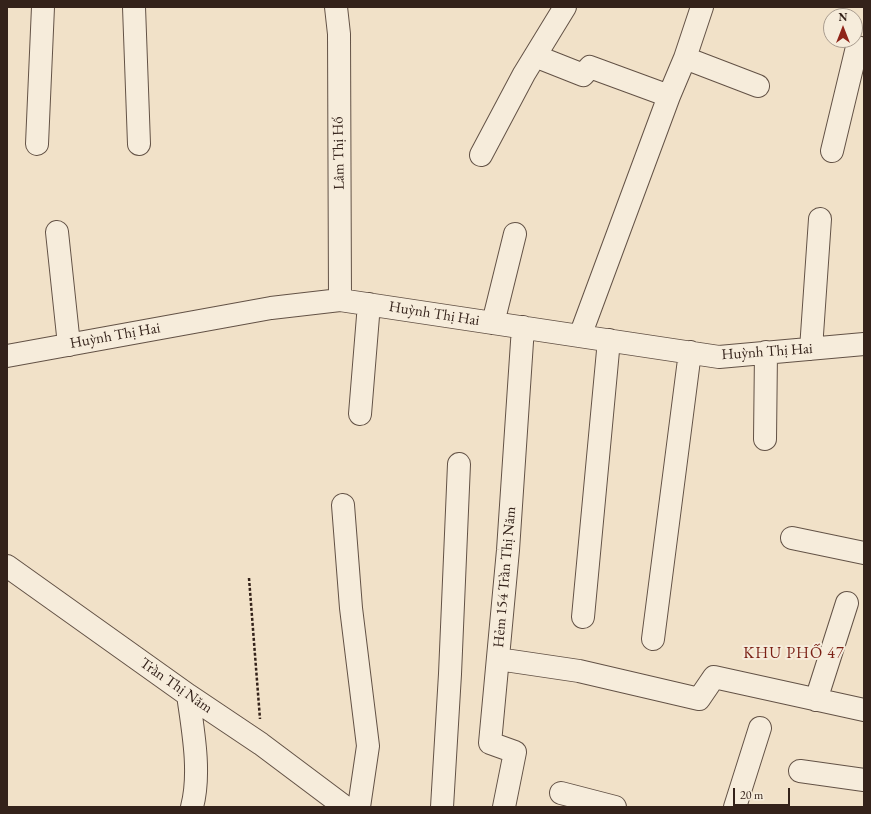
<!DOCTYPE html>
<html>
<head>
<meta charset="utf-8">
<style>
  body { margin:0 }
  #map { position:relative; width:871px; height:814px; overflow:hidden; background:#f1e1c8; font-family:"EB Garamond",serif }
  canvas { display:block }
  .frame { position:absolute; inset:0; border:8px solid #34221a; pointer-events:none }
  .north { position:absolute; left:823px; top:8px; width:40px; height:40px; box-sizing:border-box; background:#f6ecdb; border:1px solid #a89b8e; border-radius:50%; rotate:0deg; font-size:11px; font-weight:700; line-height:16px; text-align:center; color:#34221a }
  .north::after { content:''; display:block; margin:auto; width:14px; height:18px; background:#8f2418; clip-path:polygon(50% 0,100% 100%,50% 72%,0 100%) }
  .scale { position:absolute; left:733px; top:788px; width:57px; height:18px; box-sizing:border-box; border:2px solid #34221a; border-top:0; padding-left:5px; font-size:12px; line-height:14px; white-space:nowrap; color:#34221a; -webkit-text-stroke:3px #f6ecdb; paint-order:stroke }
</style>
</head>
<body>
<div id="map">
<canvas width="871" height="814"></canvas>
<div class="frame"></div>
<div class="north">N</div>
<div class="scale">20 m</div>
</div>
<script>
const c = document.querySelector('canvas').getContext('2d');
c.lineJoin = 'round';
function stroke(path, color, width, dash) {
  c.strokeStyle = color;
  c.lineWidth = width;
  c.lineCap = dash ? 'butt' : 'round';
  c.setLineDash(dash || []);
  c.stroke(path);
}
function drawText(font, color, halo, rows, align = 'center') {
  c.font = font + ' "EB Garamond",serif';
  c.lineWidth = 4;
  c.setLineDash([]);
  c.textBaseline = 'middle';
  c.strokeStyle = halo;
  c.fillStyle = color;
  for (const [text, x, y, turn = 0] of rows) {
    c.save();
    c.translate(x, y);
    c.rotate((+turn || 0) * Math.PI / 180);
    c.textAlign = isNaN(turn) ? turn : align;
    if (halo) c.strokeText(text, 0, 0);
    c.fillText(text, 0, 0);
    c.restore();
  }
}
const minor = new Path2D(`
  M134,7L139,144
  M336,7L339,34L340,300
  M535,56L583,75L590,67L669,96L580,336
  M685,58L702,7
  M669,96L685,58L758,86
  M37,144L43,7
  M832,151L857,47L864,49
  M481,155L524,74L565,7
  M57,232L69,345
  M493,323L515,234
  M811,349L820,219
  M7,356L271,308L340,300L719,357L864,344
  M360,414L369,304
  M765,439L766,352
  M343,505L351,608L368,746L359,807
  M792,538L864,553
  M7,566L188,695L261,744L345,807
  M583,617L609,340
  M653,639L690,352
  M498,659L579,671L699,699L714,677L864,710
  M188,695C193,730 201,773 192,807
  M816,700L847,603
  M800,771L864,780
  M561,793L615,807
  M442,807L450,674L459,464
  M504,807L515,752L490,743L508,550L523,327
  M735,807L760,728`);
stroke(minor, '#635246', 24);
stroke(new Path2D(`
  M249,578L260,719`), '#34221a', 2.5, [3, 2]);
stroke(minor, '#f6ecdb', 22);
drawText('15px', '#34221a', '#f6ecdb', [
  ["Lâm Thị Hố",339,153,-91],
  ["Huỳnh Thị Hai",434,314,9],
  ["Huỳnh Thị Hai",115,336,-10],
  ["Huỳnh Thị Hai",767,352,-4],
  ["Hẻm 154 Trần Thị Năm",505,577,-85],
  ["Trần Thị Năm",176,686,35]
]);
c.letterSpacing = '1px';
drawText('16px', '#7a1f14', '#f6ecdb', [
  ["KHU PHỐ 47",794,654]
]);
c.letterSpacing = '0px';
</script>
</body>
</html>
